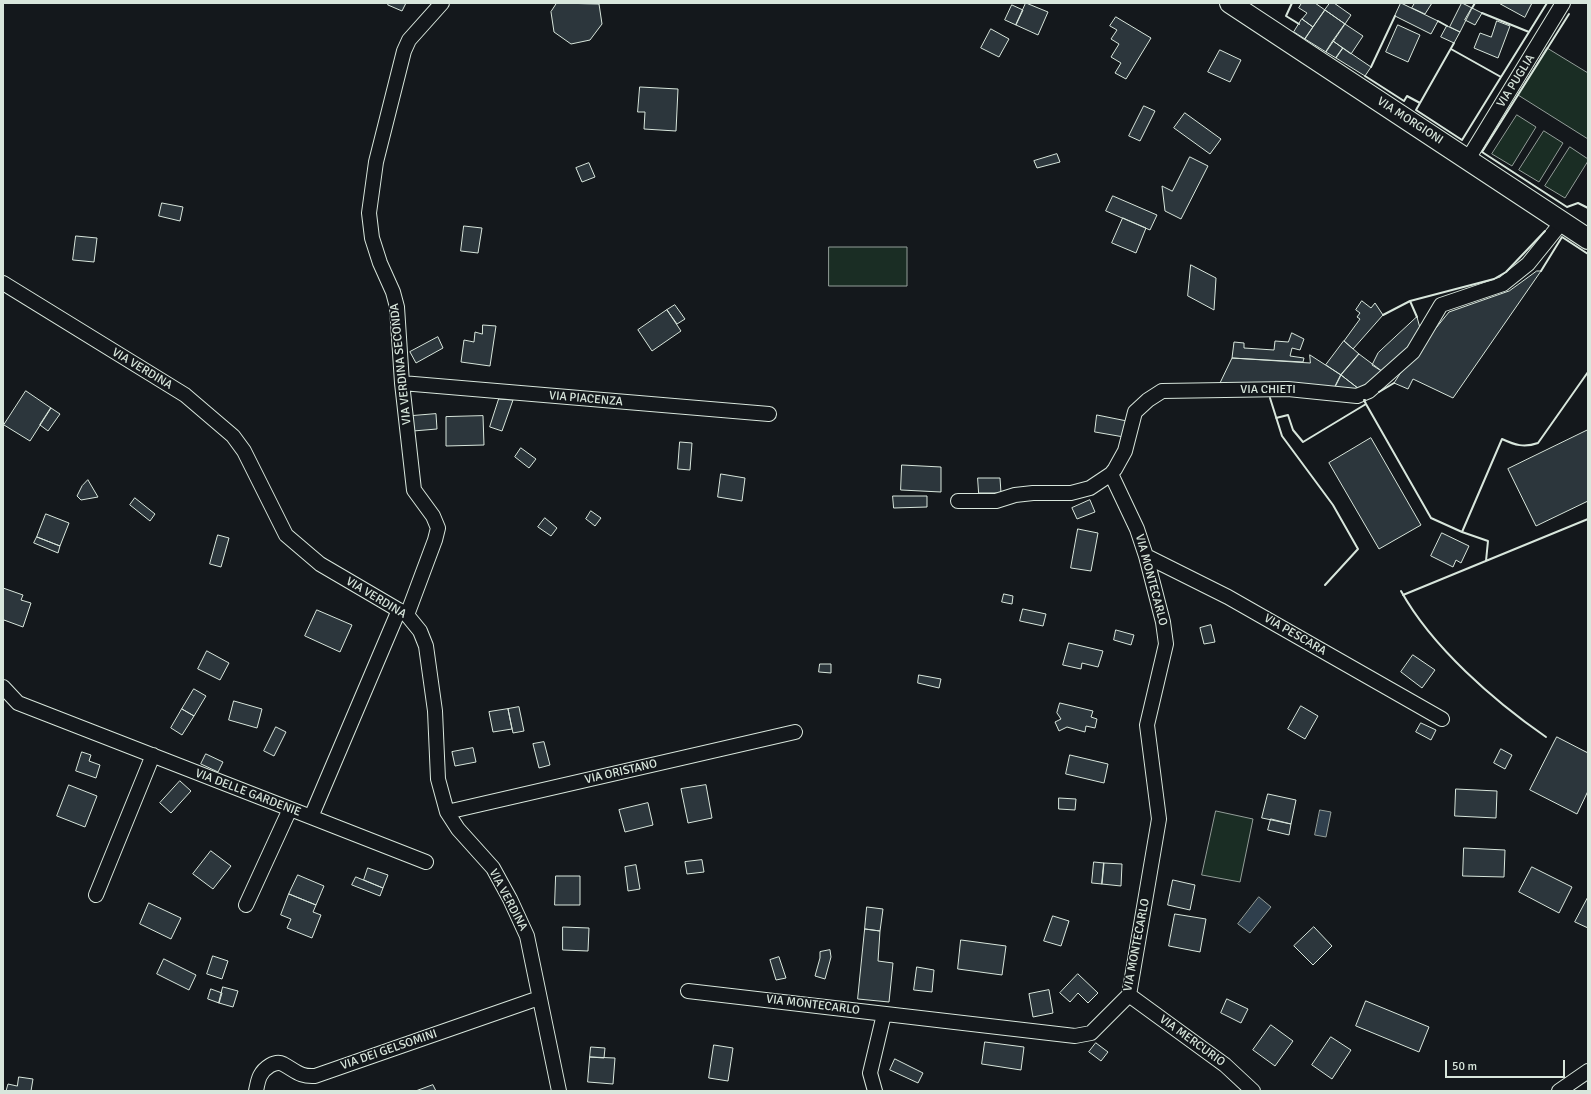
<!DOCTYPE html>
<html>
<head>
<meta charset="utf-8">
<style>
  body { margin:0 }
  #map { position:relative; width:1591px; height:1094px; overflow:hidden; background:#14181c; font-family:Signika,sans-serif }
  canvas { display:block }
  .frame { position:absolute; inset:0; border:4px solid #d8e6dc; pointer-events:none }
  .scale { position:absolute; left:1445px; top:1060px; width:120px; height:18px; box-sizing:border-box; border:2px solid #d8e6dc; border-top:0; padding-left:5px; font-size:12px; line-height:14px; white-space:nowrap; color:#d8e6dc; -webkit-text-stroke:3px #14181c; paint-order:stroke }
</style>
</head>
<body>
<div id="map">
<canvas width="1591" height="1094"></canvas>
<div class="frame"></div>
<div class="scale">50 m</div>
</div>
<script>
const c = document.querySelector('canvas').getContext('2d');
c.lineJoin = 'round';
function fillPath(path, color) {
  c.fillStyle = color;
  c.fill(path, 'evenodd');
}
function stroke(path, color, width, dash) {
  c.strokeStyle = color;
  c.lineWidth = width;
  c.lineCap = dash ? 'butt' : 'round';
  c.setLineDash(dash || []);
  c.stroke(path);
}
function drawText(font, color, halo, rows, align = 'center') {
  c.font = font + ' Signika,sans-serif';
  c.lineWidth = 3;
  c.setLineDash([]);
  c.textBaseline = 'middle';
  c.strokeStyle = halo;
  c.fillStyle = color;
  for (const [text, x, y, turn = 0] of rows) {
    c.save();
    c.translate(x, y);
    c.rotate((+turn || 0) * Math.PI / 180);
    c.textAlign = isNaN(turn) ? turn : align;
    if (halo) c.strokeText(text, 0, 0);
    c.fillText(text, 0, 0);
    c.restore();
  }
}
const green = new Path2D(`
  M1547,48L1588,73V139L1518,95Z
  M1517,115L1536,127L1512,166L1492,154Z
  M1544,131L1563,143L1539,182L1519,170Z
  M1570,147L1588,159V161L1565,198L1545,186Z
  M829,247H907V286H829Z
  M1216,811L1253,819L1240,882L1202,875Z`);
fillPath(green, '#1a2d24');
stroke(green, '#939e99', 1);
const water = new Path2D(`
  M1320,810L1331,812L1326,837L1315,835Z
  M1259,897L1271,907L1250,933L1238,924Z`);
fillPath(water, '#2f3f4d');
stroke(water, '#939e99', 1);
const building = new Path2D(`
  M389,3H406L402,11L388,5Z
  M557,3L599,4L602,24L590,40L571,44L554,32L551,12Z
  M1026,3L1048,12L1038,35L1016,25Z
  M1302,3H1315L1325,10L1313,27L1302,19L1307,13L1299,8Z
  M1330,3H1334L1351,15L1345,24L1325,10Z
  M1401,3L1438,21L1431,34L1395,16Z
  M1415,3H1432L1425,14L1412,8Z
  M1462,3L1472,8L1460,32L1450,27Z
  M1499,3H1532L1525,17Z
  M1012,5L1023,10L1016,25L1005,20Z
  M1472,8L1482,13L1475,25L1465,20Z
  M1325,10L1345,24L1326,52L1305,39Z
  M1116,17L1151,38L1126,79L1115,73L1121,63L1111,57L1119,44L1111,39L1117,30L1110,26Z
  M1302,19L1313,27L1305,39L1294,32Z
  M1497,21L1510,26L1498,58L1474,48L1480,33L1491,37Z
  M1345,24L1363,36L1351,54L1333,41Z
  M1398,25L1420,35L1408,62L1386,52Z
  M1447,26L1460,32L1454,43L1441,37Z
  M991,29L1009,39L999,57L981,48Z
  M1333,41L1343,48L1336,58L1326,52Z
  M1343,48L1371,67L1365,76L1336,58Z
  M1220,50L1241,60L1230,82L1208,72Z
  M640,87L678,89L676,131L644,129L645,112H638Z
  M1144,106L1155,111L1140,141L1129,136Z
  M1185,113L1221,139L1210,154L1174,128Z
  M1057,154L1060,162L1037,168L1034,161Z
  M1190,157L1208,166L1181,219L1165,211L1162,186L1172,191Z
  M589,163L595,177L582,182L576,168Z
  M1113,196L1157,215L1150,230L1106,211Z
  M162,203L183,207L180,221L159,216Z
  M1123,218L1146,228L1136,253L1112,243Z
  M464,226L482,228L478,253L461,251Z
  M76,236L97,238L94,262L73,260Z
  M1191,265L1216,278L1214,310L1188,296Z
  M1537,271H1541L1453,398L1413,379L1408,389L1394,383L1405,366L1449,312L1509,291Z
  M1362,301L1371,308L1375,303L1383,315L1353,349L1344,341L1360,319L1357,317L1360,313L1356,310Z
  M675,305L685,319L677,324L667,310Z
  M667,310L681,331L652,351L638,330Z
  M1417,317L1420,328L1408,348L1383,372L1372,365L1378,353Z
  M483,325L496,326L490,366L461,362L464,340L474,342L475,332L482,334Z
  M1292,333L1304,339L1300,350L1292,348L1290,356L1304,358L1303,362L1232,358L1234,342L1244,343V348L1274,350L1275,341L1288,342Z
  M438,337L443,348L416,363L410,352Z
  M1344,341L1359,354L1341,375L1326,365Z
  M1359,354L1383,372L1359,389L1341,375Z
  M1310,355L1341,375L1334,389L1219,385L1232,358L1310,363Z
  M1341,375L1359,389L1355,391L1334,389Z
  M26,391L51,408L30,441L4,425Z
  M499,399L513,400L502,431L490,427Z
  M51,408L60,414L48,431L40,425Z
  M436,414L437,429L413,431L412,416Z
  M1097,415L1127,421L1124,437L1095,432Z
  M483,416L484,445L446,446V417Z
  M1588,430V501L1536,526L1508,469Z
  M1371,438L1421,525L1379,549L1329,463Z
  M680,442L692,443L690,470L678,469Z
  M521,448L536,459L529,468L515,457Z
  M902,465L941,467V492L901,490Z
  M721,474L745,478L742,501L718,497Z
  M978,478H1000L1001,493H979Z
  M88,480L98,497L81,500L77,496L82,486Z
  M893,496H927V507L894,508Z
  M135,498L155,514L150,521L130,505Z
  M1090,500L1095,512L1077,519L1072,508Z
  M591,511L601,518L595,526L586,519Z
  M46,514L69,523L60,546L37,537Z
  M545,518L557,528L551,536L538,527Z
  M1078,529L1098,533L1091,571L1071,568Z
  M1442,533L1469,546L1461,563L1456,560L1453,567L1431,556Z
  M218,535L229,538L221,567L210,564Z
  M37,537L60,546L58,553L34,543Z
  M3,588L23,595L21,600L31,603L23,627L4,620L3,622Z
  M1004,594L1013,596L1012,604L1002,602Z
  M1023,609L1046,614L1043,626L1020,621Z
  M317,610L352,625L340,652L305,636Z
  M1211,625L1215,642L1204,644L1200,628Z
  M1116,630L1134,635L1131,645L1114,640Z
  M1069,643L1103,651L1098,667L1082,663L1081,669L1063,665Z
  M207,651L229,663L220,680L198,669Z
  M1413,655L1435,670L1422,688L1401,672Z
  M820,664H831V673L819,672Z
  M919,675L941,679L939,688L918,683Z
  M194,689L206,696L194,716L182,709Z
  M234,701L262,709L257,728L229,720Z
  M1060,703L1093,711L1091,717L1097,719L1095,728L1086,726L1085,732L1067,727L1059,731L1055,722L1061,719L1057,713Z
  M1301,706L1318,716L1305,739L1288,729Z
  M519,707L524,731L513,733L508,709Z
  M182,709L194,716L182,735L171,728Z
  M508,709L512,729L493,732L489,712Z
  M1421,723L1436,730L1431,740L1416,732Z
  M276,727L286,732L274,756L264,751Z
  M1557,737L1588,753V791L1577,814L1530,790Z
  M544,742L550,765L539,768L533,744Z
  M473,748L476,762L455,766L452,752Z
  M1501,749L1512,755L1505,769L1494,763Z
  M82,752L91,755L89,761L100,765L96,778L76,771Z
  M206,754L223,762L218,772L201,764Z
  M1070,755L1108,764L1104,783L1066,774Z
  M180,781L191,791L171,813L160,803Z
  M69,785L97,796L85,827L57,816Z
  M706,785L712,818L688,823L681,789Z
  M1456,789L1497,791L1496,818L1455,816Z
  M1268,794L1296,800L1291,824L1262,818Z
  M1059,798L1076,799L1075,810L1059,809Z
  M648,803L653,825L625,832L619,810Z
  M1271,819L1291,824L1289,835L1268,830Z
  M1464,848L1505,850L1504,877L1463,876Z
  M211,851L231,866L213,889L193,874Z
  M702,860L704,872L687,874L685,862Z
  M1094,862L1104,863L1102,884L1092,883Z
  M1104,863L1122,864L1121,886L1102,884Z
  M636,865L640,889L628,891L625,867Z
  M1532,867L1572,887L1559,913L1519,892Z
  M368,868L388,875L383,888L364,880Z
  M298,875L324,886L316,905L289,894Z
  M556,876H580V905H555Z
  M356,877L383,888L380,896L352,885Z
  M1173,880L1195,885L1190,910L1168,905Z
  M289,894L316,905L313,912L321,915L312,938L287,928L291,919L281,915Z
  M1588,897V928L1575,922Z
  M149,903L181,918L171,939L140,924Z
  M867,907L883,909L880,931L865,929Z
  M1175,914L1206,919L1200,952L1169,946Z
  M1053,916L1069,921L1061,946L1044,941Z
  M563,927L589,928L588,951L563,950Z
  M1314,927L1332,946L1313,965L1294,946Z
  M865,929L880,931L878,961L893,963L889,1002L858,999Z
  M961,940L1006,946L1002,975L958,969Z
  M830,950L831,957L825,979L815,976L820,958V952Z
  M213,956L228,961L222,979L207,974Z
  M779,957L786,978L776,980L770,960Z
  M164,959L196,975L189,990L157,974Z
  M917,967L934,970L932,992L914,990Z
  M1078,974L1098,993L1088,1003L1078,993L1070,1002L1060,993Z
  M223,987L238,991L233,1007L219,1003Z
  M211,989L222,993L219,1003L208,999Z
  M1049,990L1053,1013L1033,1017L1029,994Z
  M1227,999L1248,1009L1241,1023L1221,1013Z
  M1366,1001L1429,1027L1419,1052L1356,1026Z
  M1271,1025L1293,1041L1275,1066L1253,1050Z
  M1331,1037L1351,1050L1332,1079L1312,1065Z
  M985,1042L1024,1047L1021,1070L982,1064Z
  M1096,1043L1108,1052L1101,1061L1089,1052Z
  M714,1045L733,1048L728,1081L709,1078Z
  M591,1047L605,1048L604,1058L590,1057Z
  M590,1057L615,1058L613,1084L588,1082Z
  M895,1059L923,1073L918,1083L890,1070Z
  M19,1077L33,1079L31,1091H6L8,1084L17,1086Z
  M433,1085L436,1091H416Z`);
fillPath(building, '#2c363c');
stroke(building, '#d8e6dc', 1);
const street = new Path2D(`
  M1468,159L1563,3
  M3,283L185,395L233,436L244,451L286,535L320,564L407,615L420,631L426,646L435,711L438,779L447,812L458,829L493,868L510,899L527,936L559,1091
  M402,383L769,414
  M958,501H996L1015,495L1033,493H1071L1090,488L1111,474L1115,469L1125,451L1135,412L1148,400L1162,391L1288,389L1357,396L1369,391L1413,352L1441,305L1503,284L1528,264L1562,222
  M1146,556L1228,597L1442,719
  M407,615L435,540L438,528L433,516L414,490L402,383L397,307L393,292L380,263L372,238L369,213L376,162L404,51L409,40L442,3
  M3,687L18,703L311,817L399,610
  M447,812L795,732
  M311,817L426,862
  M96,895L153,755
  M246,905L290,809
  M688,991L1075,1036L1091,1033L1129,995L1159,819L1147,725L1166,644L1163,622L1146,556L1137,529L1111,474
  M1129,995L1225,1065L1253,1091
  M256,1091C257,1086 258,1080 260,1076C264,1068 275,1060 283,1064C296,1071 300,1077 315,1076L539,998
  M875,1091L870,1073L884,1014
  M1559,1091L1588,1071`);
const secondary = new Path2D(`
  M1230,3L1588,239`);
stroke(street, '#d8e6dc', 16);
stroke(secondary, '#d8e6dc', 22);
stroke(street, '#14181c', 14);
stroke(secondary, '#14181c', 20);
stroke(new Path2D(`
  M1292,3L1286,16L1299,24
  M1472,8L1475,3
  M1482,13L1529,32L1501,77
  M1569,14L1482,152L1567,207L1578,203L1588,208
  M1438,21L1447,26
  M1529,32L1547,3
  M1371,67L1395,16
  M1365,76L1404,101L1407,96L1420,103L1454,43
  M1420,103L1416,110L1462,140L1501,77L1451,49
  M1541,271L1562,237L1588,254
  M1410,301L1417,317
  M1383,315L1410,301L1494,279L1506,272L1545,231
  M1379,392L1394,383
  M1270,398L1282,436L1333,505L1358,549L1325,585
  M1365,400H1364L1366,404L1431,518L1462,532L1488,541L1486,561
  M1276,418L1288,415L1293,430L1303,442L1366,404
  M1462,532L1502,439C1515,445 1524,448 1538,443L1588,372
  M1401,591C1432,647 1494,701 1546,737
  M1403,595L1588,519`), '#d8e6dc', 2);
drawText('12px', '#d8e6dc', '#14181c', [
  ["VIA PUGLIA",1516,81,-58],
  ["VIA MORGIONI",1410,121,33],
  ["VIA VERDINA SECONDA",401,364,-96],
  ["VIA VERDINA",142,369,31],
  ["VIA CHIETI",1268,390],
  ["VIA PIACENZA",586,399,5],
  ["VIA MONTECARLO",1151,580,75],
  ["VIA VERDINA",376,598,31],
  ["VIA PESCARA",1295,635,30],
  ["VIA ORISTANO",621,772,-13],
  ["VIA DELLE GARDENIE",248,793,21],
  ["VIA VERDINA",508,900,62],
  ["VIA MONTECARLO",1137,945,-79],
  ["VIA MONTECARLO",813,1005,7],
  ["VIA MERCURIO",1192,1041,36],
  ["VIA DEI GELSOMINI",389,1050,-19]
]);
</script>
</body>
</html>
